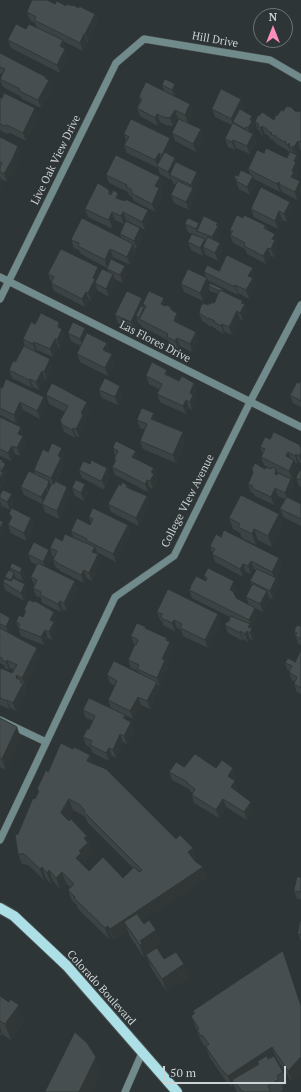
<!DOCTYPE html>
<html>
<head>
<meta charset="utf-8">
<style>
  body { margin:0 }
  #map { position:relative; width:301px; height:1092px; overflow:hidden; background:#2e3536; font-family:"PT Serif",serif }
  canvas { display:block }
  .north { position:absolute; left:253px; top:8px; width:40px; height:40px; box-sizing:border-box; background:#2e3536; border:1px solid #6e7474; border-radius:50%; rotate:0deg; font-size:11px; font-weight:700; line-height:16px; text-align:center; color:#cdd2d2 }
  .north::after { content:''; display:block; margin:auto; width:14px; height:18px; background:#fe8ebd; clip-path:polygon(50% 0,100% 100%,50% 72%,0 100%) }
  .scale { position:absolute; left:163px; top:1066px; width:123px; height:18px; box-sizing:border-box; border:2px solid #cdd2d2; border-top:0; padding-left:5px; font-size:12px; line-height:14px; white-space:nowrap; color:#cdd2d2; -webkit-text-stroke:3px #2e3536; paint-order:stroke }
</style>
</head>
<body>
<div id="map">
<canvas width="301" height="1092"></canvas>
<div class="north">N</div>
<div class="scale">50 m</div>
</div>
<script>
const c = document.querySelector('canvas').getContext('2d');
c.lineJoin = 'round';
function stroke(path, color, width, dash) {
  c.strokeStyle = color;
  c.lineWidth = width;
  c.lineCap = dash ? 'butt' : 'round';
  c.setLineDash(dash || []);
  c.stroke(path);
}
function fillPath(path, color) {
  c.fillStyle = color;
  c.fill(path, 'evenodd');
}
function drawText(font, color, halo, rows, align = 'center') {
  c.font = font + ' "PT Serif",serif';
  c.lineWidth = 3;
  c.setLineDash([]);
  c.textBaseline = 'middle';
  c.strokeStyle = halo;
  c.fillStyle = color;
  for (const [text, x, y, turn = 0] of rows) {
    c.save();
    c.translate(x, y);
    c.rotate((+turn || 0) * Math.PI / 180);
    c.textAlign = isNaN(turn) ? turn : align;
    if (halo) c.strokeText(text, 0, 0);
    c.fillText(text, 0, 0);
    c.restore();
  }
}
const minor = new Path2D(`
  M0,277L301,427
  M0,299L116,63L144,39L270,60L301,78
  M0,720L46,742
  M0,840L115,597L174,556L250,402L301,305
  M125,1092L142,1053`);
const major = new Path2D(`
  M0,908L14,916L67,966L177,1092`);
stroke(minor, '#4b5152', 8);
stroke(major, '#4b5152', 12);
stroke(minor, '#718a8c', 7);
stroke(major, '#ace0e6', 10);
fillPath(new Path2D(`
  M55,4L79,8L95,14L98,22L88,42H87L83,51L63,41L68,57L60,73L11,48L8,40L26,29L37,27L35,23L30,20L27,12Z
  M0,53L49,80L52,88L41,108L22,99L20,96L3,87L0,80L2,74L0,73Z
  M162,85L177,92L175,97L190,104L193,112L188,123L204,137L196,152L175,141L172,133L179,119L178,118L173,126L166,125L160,122L158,126L140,116L137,108L140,102L139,97L164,91Z
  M0,97L38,116L26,141L10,133L7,134L1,131L0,129Z
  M241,99L244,107L242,111L252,116L255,124L254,126L255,129L253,133L256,142L250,154L236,148L235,150L228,147L225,139L232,125L215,117L212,109Z
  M283,111H295L298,112L301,111V150H300L297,155L296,154L295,155H297L300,163L298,167L299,170L296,178V179L301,183V193L297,200L282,192L281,190L280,192L254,179L256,184L250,195L239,189L234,177L250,174L248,169L264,153L287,158L289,152L287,150L277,144L274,142L273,140L270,139L269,136L265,134L263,136L261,134L260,131L258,130L255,122L259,116L274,120L277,116Z
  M124,134L173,146L169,155L175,158L176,162L200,180L195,192L196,196L189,210L174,203L171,195L176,185L173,183L171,178V180L160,174L158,168L127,153L124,145L126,141Z
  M0,137L21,154L17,162V164L7,182L1,179L0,177Z
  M106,175L160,177L163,185L160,190L162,196L155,212L134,201L132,197L129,195L128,192L109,183Z
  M108,189L111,194L118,193L120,199L151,218L145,230L126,220L124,224L115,220L112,227L111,228L88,217L85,209Z
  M251,209L293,210L287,222L282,220L278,229L254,217Z
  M243,218L265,225L267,229L275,234L278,242L276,245L277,248L274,257L271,256L266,264L247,254L245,249L233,243L230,235L231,233L230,230Z
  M218,223L220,231V232L221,234L217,242L220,243L223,251L218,261L206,255L205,253L203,256L191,250L188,242L192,234L188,232L185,224L200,225Z
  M120,234L143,236L137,249L135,248L136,252L130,265L113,257L112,260L127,274L123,283L114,279L116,282L109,297L98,291L97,289L91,301L89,300L85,307L54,291L51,283V282L48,274L100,273L108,272L107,269V268L81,254L79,250L74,248L71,240L121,238Z
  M219,271L255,276L253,280L255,286L249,299L238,293V295L207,280L209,285L223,289L225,292L243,301L244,304H245L247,312L243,321L240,319L232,335L225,332L224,334L217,330L215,328L211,326V327L202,321L199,313L202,305H208L214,303L218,294L210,291L209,288L203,301L184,292L181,284L206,278L204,272Z
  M144,302L166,305L171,307L172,309L180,321L179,323L199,340L192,352L180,346L178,349L170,345L168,340L142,327L141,325L139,324L138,322L134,330L118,323L115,315Z
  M35,324L61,328L65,337L60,348L58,347L53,357L37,350L36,352L53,367L47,380L45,379L39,390L33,387L32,388L12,378L9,370L15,362L25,347L23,339Z
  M85,328L87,334L107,343L109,351V353L115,362L108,376L80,362L77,354L81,346L71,341L68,333Z
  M146,376H170L179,381L194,383L197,391L194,398L196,403L192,410L189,408L186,414L160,402L157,394L159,389L149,384Z
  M301,380V407L293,403L290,395L299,383Z
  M0,387L47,405L40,419L23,410L16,423L0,415Z
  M99,390L123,394L118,405L102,398Z
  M46,395L90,410L85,420L86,423L79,437L76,436L75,438L64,432L60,421L65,412L49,404Z
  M154,413L157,421L186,440L176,463L143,449L140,441L145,430L140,428L137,420Z
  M0,417L24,436L23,437L26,444L20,456L15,454L11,461L0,456Z
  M270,439L301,447V463L299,462L298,464L294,462L297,468L292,479L277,472L278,473L291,479L294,487L289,498L301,504V526L283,517L280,509L285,499L278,496L274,505L255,496L254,494L251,492L248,484L253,473L252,469H271L264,465L261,457L263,454L260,447Z
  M113,448L139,459L138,460L154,468L157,476L156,478L157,482L153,489L150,488L148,492L115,475L112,467L115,462L114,459L115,455Z
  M48,452L65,456L62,462L64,466L57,481L67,487L70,495L59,519L45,512L42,504L24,495L21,487L35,475L34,470Z
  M90,464L107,468L109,476L105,488L103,489L82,478L79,470Z
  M301,470V487L299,486L296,478Z
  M121,485H127L129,489L150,504L139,526L111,512L108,504Z
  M72,488L88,492L84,501L75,496Z
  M0,495L14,502L10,510L2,506L3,509L0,516Z
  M9,514L31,518L34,526L26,541L11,533L8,525L11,518Z
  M279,514L282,525L272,547L258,540L256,545L242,538L240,533L233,529L229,518Z
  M89,517L128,525L131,533L116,562L97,552L101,562L92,581L87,578L84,583L60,571L59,569L56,568L53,560L54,557L52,556L50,548L62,541L73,537L71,531L90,525L91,523Z
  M221,537L279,558L282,566L276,578L279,586L273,599L269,598L270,599L263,612L249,605L246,597L252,585L250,581L256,570L254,569L251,574L246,572L243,577L215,562L210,546Z
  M28,554L52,558L47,567L78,589L67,611L62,609L61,612L42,603L41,598L36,596L33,588L34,585L31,577L37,565L31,562Z
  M10,568H22L25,576L23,581L16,578L17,580L25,584L28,592L24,601L5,590L3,582L6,579L5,577L11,571Z
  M204,576L237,589L234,595L236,598L258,616L252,628H251L255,636L253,641L250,639L248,642L243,639V641L228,633L225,625L228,622L230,617L192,598L189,590L190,588V587L206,581Z
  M24,610L54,612L57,620L55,624L57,630L52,640L48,638L44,645L21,636L16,622L23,617L25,614Z
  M0,612L13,626L10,633L40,656L25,686L24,685L26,692L16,711L10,708L9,709L0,705V670L12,673L14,670L10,668L9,670L5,668V666L0,663Z
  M157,612L218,614L221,622L208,648L183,636L181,630L177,628L175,631L164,626L162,621L160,620Z
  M301,624V645L298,644L294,631L300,626Z
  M146,629L167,638L173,650L167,664L168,668L160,686L158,685L159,690L150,709L141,705L133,719L111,708L108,700L115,686L110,683L107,675L139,674L138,671L131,668L128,660L135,645L134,644L131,636Z
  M301,650V694L297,692L294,684L295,682L292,680L289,672V671H288L285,663L295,662Z
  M83,710L125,715L126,720L131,722L134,730L127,744L123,742L116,758L112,756L109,761L93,753L90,747L86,745L83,737L89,729L93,721L86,718Z
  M0,718L21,738L6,770L0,767Z
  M73,749L90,755L93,763L197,858L194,861L207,878L142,921L161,943L146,954V955L164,959L189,977L167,992L151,968L147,956L144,958L129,935L128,931L114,940L112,937L109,939L78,909L77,905L72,901L68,890L70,887L66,883L60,889L53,881L51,884L46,878L44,880L28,865L22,864L18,854L35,799L38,793L37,789L48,772ZM73,810L84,816L86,819L88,823L133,868L123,878L89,871L83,865L85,864L84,862L92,854L90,847L91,846L87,836L68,820Z
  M184,767L216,768L236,776L234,780L235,781L238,789L236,791L254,810L247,820L226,807L219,818L194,803L192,795V793L190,791L189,789L172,780L169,772Z
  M301,877V899H297L294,891Z
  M301,921V941L298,934Z
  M287,962L292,1082L276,1058H275L283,1072L287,1083L282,1086L283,1090L280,1092H237L234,1086L232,1087L225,1080L210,1058L206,1047V1046L205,1047L201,1041L191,1016L194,1014L193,1011Z
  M0,996L24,1020L11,1040L3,1035L2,1036L0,1035Z`), '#3c4344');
fillPath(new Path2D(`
  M95,14L98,22L88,42L85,34Z
  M84,34L87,42L83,51L80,43Z
  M63,40L68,57L60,73L57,65L60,46Z
  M46,77L48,82L49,80L52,88L41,108L38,100Z
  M175,84L177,92L175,98L172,90Z
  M241,99L244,107L236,124L233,122L234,127L231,119Z
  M190,104L193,112L188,123L185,115Z
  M35,108L38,116L26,141L23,133Z
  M175,110L178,118L173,126L170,118Z
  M157,114L160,122L158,126L155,118Z
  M252,116L255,124L254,126L255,129L251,136L248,128L250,120Z
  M262,126L265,134L263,136L260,128Z
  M201,129L204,137L196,152L193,144Z
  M253,134L256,142L250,154L247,146Z
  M170,138L173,146L165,163L162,155Z
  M233,140L236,148L235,150L232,142Z
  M298,141L300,150L297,155L294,147Z
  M289,143L290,147L289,146L291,152V153L288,145Z
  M18,146L21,154L17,162V164L7,182L4,174Z
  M293,146L296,154L295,156L292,148Z
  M159,153L162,161L158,166L155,160Z
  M297,155L300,163L298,167L299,170L296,178L297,180L291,177L294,161Z
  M175,158L178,166L170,175L171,178V180L168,172Z
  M197,172L200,180L195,192L196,196L189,210L186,202L193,189L191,185Z
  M253,176L256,184L250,195L247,187Z
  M160,177L163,185L160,190L162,196L155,212L152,204L155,186Z
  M0,178L3,185L0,191Z
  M300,181L301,183V193L297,200L295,192Z
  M278,182L281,190L280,192L277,184Z
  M118,193L121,201L116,198Z
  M290,202L293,210L287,222L284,214Z
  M148,210L151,218L145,230L142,222Z
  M279,211L282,220L278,229L275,221Z
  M112,212L115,220L112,227L109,219Z
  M123,212L126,220L124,224L121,216Z
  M199,223L202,231H197L199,237L196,229Z
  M218,223L220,231V232L221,234L215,245L212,237Z
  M140,228L143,236L137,249L134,241Z
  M275,234L278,242L276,245L277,248L274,257L271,249L272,239Z
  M205,239L207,247H203L205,252L203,256L200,248Z
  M220,243L223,251L218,261L215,253Z
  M133,244L136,252L130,265L127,257Z
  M268,248L271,256L266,264L263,256Z
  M110,249L113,257L107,268L105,260Z
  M125,266L127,274L123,283L120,275Z
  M98,267L101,275L95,283L97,289L91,301L88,293L93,278Z
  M253,268L255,276L253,280L255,286L249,299L246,290L248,276Z
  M113,274L116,282L109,297L106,289Z
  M207,278L210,286H209V288L203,301L200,293Z
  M235,285L238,293V295L235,287Z
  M86,292L89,300L85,307L82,299Z
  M142,298L145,305L143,304L147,315L140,319L139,318L136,316L138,322L134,330L131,322Z
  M164,298L167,306L164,312L161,304Z
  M243,301L244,305L245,304L247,312L243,321L240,313L241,303Z
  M173,310L176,317L177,313L180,321L177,329L174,321L173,311Z
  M237,311L240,319L232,335L229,327Z
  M59,322L65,337L60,348L57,340Z
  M222,324L225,332L224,334L221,326Z
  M85,328L88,336L83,347L80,339Z
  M196,332L199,340L192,352L190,344Z
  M177,338L180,346L178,349L175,341Z
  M55,339L58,347L53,357L50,349Z
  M34,342L37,350L36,352L33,344Z
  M107,343L109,351L106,358L103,350Z
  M112,354L115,362L108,376L105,368Z
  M50,359L53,367L47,380L44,372Z
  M167,370L170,378L165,374Z
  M42,371L45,379L39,390L36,382Z
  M30,379L33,387L32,388L29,380Z
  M194,383L197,391L194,398L196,403L192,410L190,402V393Z
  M120,386L123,394L118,405L115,397Z
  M44,397L47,405L40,419L37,411Z
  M186,400L189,408L186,414L183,406Z
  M20,402L23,410L16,423L14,415Z
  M87,402L90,410L85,420L86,423L79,437L76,429L81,413Z
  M154,413L157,421L151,419Z
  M21,427L26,444L20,456L17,448L18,434Z
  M73,428L76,436L75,438L72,430Z
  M183,432L186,440L176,463L173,455Z
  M12,446L15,454L11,461L8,453Z
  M62,448L65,456L62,462L64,466L54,486L51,478L58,456Z
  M136,451L139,459L135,465L132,457Z
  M288,452L291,460L286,456Z
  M301,453V460L299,456Z
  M296,454L299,462L298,464L295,456Z
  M3,460L5,465V463L8,473L5,477L6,480L0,492L1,471Z
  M294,460L297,468L292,479L289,471Z
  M107,468L109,476L105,488L102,480Z
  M154,468L157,476L156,478L157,482L153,489L150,481L151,472Z
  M276,469L279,477L275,474Z
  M291,479L294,487L288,501L285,493Z
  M147,480L150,488L148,492L145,484Z
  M49,481L52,489L50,496L47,488Z
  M85,484L88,492L84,501L81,493Z
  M67,487L70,495L59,519L57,511Z
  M46,488L49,496L44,505L41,497Z
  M275,488L278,496L274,505L271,497Z
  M12,494L14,502L10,510L7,502Z
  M147,496L150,504L139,526L136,518Z
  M0,501L3,509L0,516Z
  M279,514L282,525L272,547L268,536Z
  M31,518L34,526L26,541L24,533Z
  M3,522L6,530L0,542V529Z
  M128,525L131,533L116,562L113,554Z
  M254,529L258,540L256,545L252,534Z
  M95,547L101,562L92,581L89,573L92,552Z
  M49,550L52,558L46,570L43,562Z
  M279,558L282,566L275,580L272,572Z
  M251,561L254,569L251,574L248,566Z
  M243,564L246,572L243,577L240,569Z
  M22,568L25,576L23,581L20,573Z
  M84,570L87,578L84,583L81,575Z
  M14,573L17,581L14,588L11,580Z
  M276,578L279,586L273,599L270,591Z
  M75,581L78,589L67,611L64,603Z
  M234,581L237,589L233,598L230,590Z
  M25,584L28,592L24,601L21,593Z
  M267,591L270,599L263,612L260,604Z
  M60,601L62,609L61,612L58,604Z
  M255,608L258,616L252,628L249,620Z
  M54,612L57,620L55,624L57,630L52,640L49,632L50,620Z
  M218,614L221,622L208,648L205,640Z
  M10,618L13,626L9,635L6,627Z
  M174,620L177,628L175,631L172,623Z
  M250,624L255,636L253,641L248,627Z
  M45,630L48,638L44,645L41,637Z
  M240,631L243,639V641L240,633Z
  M247,631L250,639L248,642L245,634Z
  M167,638L169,645L170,642L173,650L167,664L168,668L160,686L157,678L162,659Z
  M37,648L40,656L25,686L22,678Z
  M7,660L10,668L9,670L6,662Z
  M17,675L20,682L21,680L22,685L23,684L26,692L16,711L13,703L16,678Z
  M157,682L159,690L150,709L147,701Z
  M138,697L141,705L133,719L130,711Z
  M7,700L10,708L9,709L7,701Z
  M131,722L134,730L127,744L124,736Z
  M17,727L21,738L6,770L2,759Z
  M120,734L123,742L116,758L113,750Z
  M109,748L112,756L109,761L106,753Z
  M90,755L94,766L87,761Z
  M233,768L236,776L231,784L228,776Z
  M235,781L238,789L234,795L231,787Z
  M69,799L73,810L65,824L61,813Z
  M223,799L226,807L219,818L216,810Z
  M251,802L254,810L247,820L244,812Z
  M87,836L91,846L90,847L92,854L84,862L85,864L80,869L76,858L79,851L84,838Z
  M193,848L197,858L192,863L188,852Z
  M42,867L46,878L44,880L40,869Z
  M203,867L207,878L130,930L124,922L128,931L114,940L110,929Z
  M49,870L53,881L51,884L47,873Z
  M62,872L66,883L60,889L56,878Z
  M108,926L112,937L109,939L105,928Z
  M156,930L161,943L146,954L147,956L144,958L140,945V941Z
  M184,964L189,977L167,992L162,979Z
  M19,1005L24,1020L11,1040L5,1024Z
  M0,1027L3,1035L2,1036L0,1031Z
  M272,1047L276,1058L260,1068L257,1062L260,1069L232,1080L234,1086L232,1087L228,1076Z
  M96,1057L102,1072L92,1092H79Z
  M301,1057V1073L292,1082L288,1071Z`), '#313737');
const building = new Path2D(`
  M32,0H47L55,4L57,1L66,6L67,4L72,6L73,5L79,8V6L95,14L85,34H84L80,43L34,20L36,17L27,12Z
  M16,24L26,29L29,24L63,40L60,46L65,49L57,65L8,40Z
  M0,53L46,77L45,78L49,80L38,100L19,91L20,89L0,79L5,69L0,67Z
  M165,79L175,84L172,90L162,85Z
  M146,82L190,104L185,115L175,110L170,118L163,117L157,114L155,118L137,108L142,99L139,97Z
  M221,89L241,99L231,119L212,109Z
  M4,93L35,108L23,133L7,125L4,126L0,124V97L2,98Z
  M287,106L291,107L295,111L298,112L300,111H301V142L300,141L299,143L298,141L294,147L293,146L292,148L289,146L290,144L289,143L288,145L285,143L286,142L285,141L284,142L275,136L276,135L274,136L271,134L272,133L267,131L268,130L262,126L260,128L258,126L259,124L255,122L258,115L259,116L262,112L274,120L276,114L277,116L281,110L283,111Z
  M240,109L252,116L250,120L252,121L248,128L246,127L245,129L233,122Z
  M131,119L170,138L162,155L159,153L155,160L124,145L129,137L124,134Z
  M179,119L201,129L193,144L172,133Z
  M233,123L253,134L247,146L233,140L232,142L225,139Z
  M0,137L18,146L14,155V156L4,174L0,172V167L2,163L0,162Z
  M266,148L287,158L290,152L297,155L294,161L296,162L292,171L294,172L291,177L300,181L295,192L279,184L280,183L278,182L277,184L248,169L257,150L264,153Z
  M165,152L175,158L168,172L157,166Z
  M116,155L160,177L155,186L159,188L152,204L131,193L132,190L126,187L127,185L106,175Z
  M176,162L197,172L191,185L170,175Z
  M241,170L253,176L247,187L236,181L237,179L234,177L236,175L238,176Z
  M178,181L193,188L186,202L171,195Z
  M98,183L108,189V190L110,191L108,193L111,195L113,190L118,193L116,198L125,201V199L148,210L142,222L123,212L121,216L112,212L109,219L108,220L85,209Z
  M261,187L290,202L284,214L279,211L275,221L251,209Z
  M237,215L243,218L244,215L265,225L264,228L275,234L272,239L275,240L271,249L268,248L263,256L244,246L245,243L230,235L233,231L230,230Z
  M204,216L218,223L216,225L218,226L212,237L197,231Z
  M82,218L133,244L127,257L110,249L105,260L78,246L79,243L71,240Z
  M188,218L199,223L196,229L185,224Z
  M126,221L140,228L134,241L120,234Z
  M192,234L205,239L200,248L188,242Z
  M208,237L220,243L215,253L203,247Z
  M61,249L98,267L93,278L95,279L88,293L86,292L82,299L51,283L54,277L48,274Z
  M227,255L253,268L248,276L253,278L246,290L235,285V287L204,272L207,265L219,271Z
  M111,259L125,266L120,275L107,269Z
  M102,269L113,274L106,289L95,283Z
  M188,269L207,278L200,293L181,284Z
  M210,283L223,289L222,291L220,290L219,291L209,286Z
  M220,290L243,301L241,303L245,304L240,313L237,311L229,327L222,324L221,326L214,322L215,321L208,318V319L199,313L201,305H202L203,303L208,305L209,303L211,304L212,302L214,303Z
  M127,291L142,298L131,322L115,315Z
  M149,291L164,298L161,304L165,306L166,305L171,307L170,309L173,310V311L177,313L174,321L196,332L190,344L177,338L175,341L167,337L168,334L139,319L146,306L143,304Z
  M141,306L144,307L139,318L136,316Z
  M41,313L59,322L58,327L62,329L57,340L55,339L50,349L34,342L33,344L23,339L31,322L35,324Z
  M73,322L85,328L80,339L68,333Z
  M87,333L107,343L103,350L112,354L105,368L77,354Z
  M24,346L50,359L44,372L42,371L36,382L30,379L29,380L9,370L13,361L15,362Z
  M152,362L167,370L165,374L179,381L182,376L194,383L190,393L193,395L190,402L186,400L183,406L157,394L162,384L146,376Z
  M105,378L120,386L115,397L99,390Z
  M6,379L44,397L37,411L20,402L14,415L0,408V387L2,388Z
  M301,380V401L290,395L297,382L299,383Z
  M52,383L87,402L81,413L83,415L76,429L73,428L72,430L61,424L62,423L60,421L68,406L46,395Z
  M142,408L154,413L151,419L183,432L173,455L140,441L147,424L137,420Z
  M0,417L21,427L18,434L23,436L17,448L12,446L8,453L0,449Z
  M274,432L300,445V447H301V453L299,456L296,454L295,456L288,452L286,456L294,460L289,471L261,457L265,449L260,447L265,437L270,439Z
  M116,441L136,451L132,457L154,468L151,472L154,474L150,481L147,480L145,484L112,467L116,460L114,459L118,451L113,448Z
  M52,443L62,448L58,456L61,458L51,478L34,470L43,449L48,452Z
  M0,459L3,460L2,462L5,463V465L1,471L3,472L0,479Z
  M91,460L107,468L102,480L100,481L79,470L83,461L90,464Z
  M255,463L265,469L266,467L271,469L272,467L276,469L275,474L277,475L278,473L291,479L285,493L275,488L271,497L252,488L253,486L248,484L253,473L252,469Z
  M300,470H301V480L296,478Z
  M29,471L49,481L47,488H46L41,497L21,487Z
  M76,480L85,484L81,493L72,488Z
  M55,481L67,487L57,511L42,504L52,483L54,484Z
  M122,482L127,485L126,487L147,496L136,518L108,504L119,484L121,485Z
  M3,490L12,494L7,502L0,498V495Z
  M241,495L279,514L268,536L254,529L252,534L238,527L240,524L229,518Z
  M287,497L301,504V519L280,509Z
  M12,508L31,518L24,533L8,525L12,517H10L11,515L9,514Z
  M93,508L128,525L113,554L86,540L87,539L71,531L77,518L90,525L93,519L89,517Z
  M0,520L3,522L0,529Z
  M224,530L279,558L272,572L251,561L248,566L243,564L240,569L212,554L215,549L210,546L216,534L221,537Z
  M65,534L95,547L92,552L98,554L89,573L84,570L81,575L57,563V562L53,560L57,551L50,548L55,537L62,541Z
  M34,542L49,550L43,562L28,554Z
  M12,563L22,568L20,573L10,568Z
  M38,563L75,581L64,603L60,601L58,604L40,595L41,592L33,588L37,580L31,577Z
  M208,568L234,581L230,590L233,591L236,598L255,608L249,620L189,590L191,587H190L196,576L206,581L207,578L204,576Z
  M257,569L276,578L270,591L250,581Z
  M9,570L14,573L11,580L5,577Z
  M13,578L25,584L21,593L3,582L4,579L11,581Z
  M253,584L267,591L260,604L246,597Z
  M168,589L218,614L205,640L180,628L182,624L174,620L172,623L161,618L162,614L157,612Z
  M29,600L34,602L35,601L54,612L50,620L54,622L49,632L45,630L41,637L18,628L20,624L16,622L19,615L23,617L26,611L24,610Z
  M0,612L10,618L6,627L0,624Z
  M231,616L250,624L248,627L252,628L250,633L247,631L245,634L240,631V633L225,625L226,622H228Z
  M137,623L146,627L145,628L167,638L166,640L170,642L162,659L165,660L157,678L137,669L139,665L128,660L135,644L136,645L138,640L131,636Z
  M301,624V639L295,636L297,633L294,631L297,625L300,626Z
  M0,628L37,648L22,678L17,675L16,678L21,680L20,682L23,684L13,703L7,700V701L0,698V670L1,668L12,673L17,665L7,660L6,662L2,660L3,659L0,657Z
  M301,650V688L294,684L297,677L289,672L292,666L285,663L288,658L295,662Z
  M114,661L157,682L147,701L138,697L130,711L108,700L117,681L107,675Z
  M89,698L125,715L123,718L131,722L124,736L120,734L113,750L109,748L106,753L90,745L92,741L83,737L87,729H89L95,716L83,710Z
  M0,718L17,727L2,759L0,758Z
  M61,743L73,749L74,747L90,755L87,761L106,769L176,839L180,835L193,848L188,852L195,861L203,867L110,929L108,926L105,928L74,898L75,897L68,890L74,884L62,872L56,878L49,870L47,873L42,867L40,869L24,854H18L15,835L18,834L33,798L35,799L39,791L37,789L46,770L48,772ZM69,799L80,805L85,811L84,812L142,870L139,872L134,867L123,878L103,857L89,871L76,858L81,853L79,851L88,843L84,838L87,836L71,819L69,821L61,813Z
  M195,754L216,768L222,760L233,768L228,776L235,781L231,787L251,802L244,812L223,799L216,810L192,795L195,789L187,783V782L169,772L176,762L184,767Z
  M297,877H301V892L294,891Z
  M137,914L144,924L149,920L156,930L140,941L142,943L140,945L124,922Z
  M300,920L301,921V935L298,934Z
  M157,948L164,959L176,952L184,964L162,979L146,955Z
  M283,951L301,1006V1057L288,1071L272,1047L228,1076L221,1069L206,1047L209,1044L202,1035L201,1036L197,1030L199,1029L191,1016L195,1013L193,1011Z
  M0,996L9,1002L10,999L19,1005L5,1024L0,1021Z
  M75,1032L87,1043L96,1057L79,1092H45Z
  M267,1056L268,1059L274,1056L283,1072L277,1076L279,1079L268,1086L271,1092H243L232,1080L259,1064L257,1062Z`);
fillPath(building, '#464e4f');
stroke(building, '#313737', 1);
drawText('11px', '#cdd2d2', '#2e3536', [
  ["Hill Drive",215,40,10],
  ["Live Oak View Drive",56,160,-64],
  ["Las Flores Drive",155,342,27],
  ["College VIew Avenue",188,501,-63],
  ["Colorado Boulevard",101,988,48]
]);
</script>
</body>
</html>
